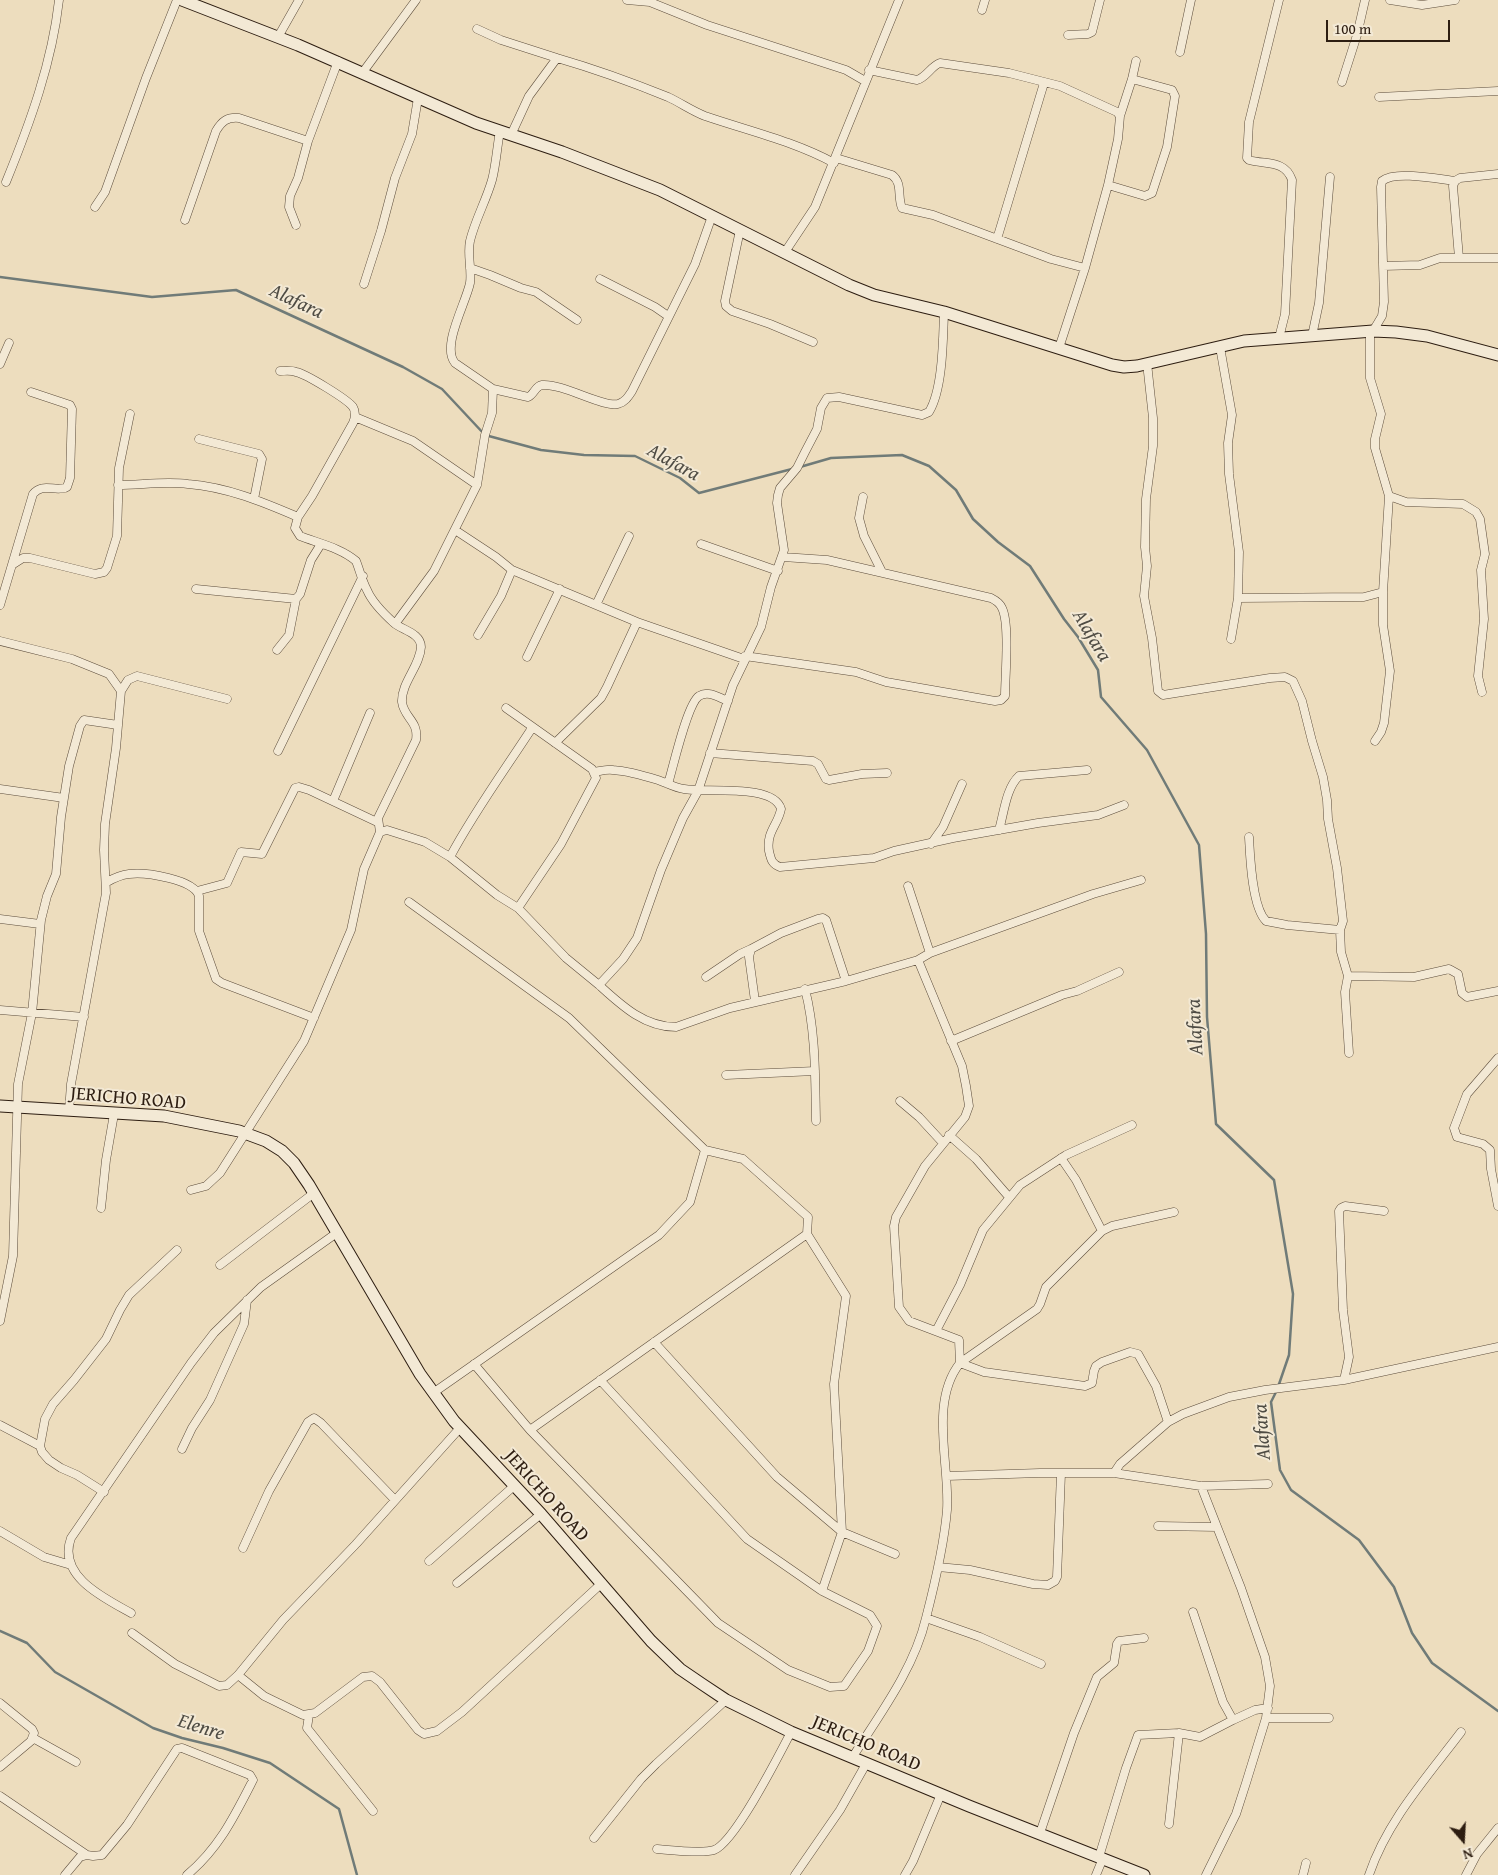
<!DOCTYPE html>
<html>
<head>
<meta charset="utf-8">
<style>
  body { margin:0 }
  #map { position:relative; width:1498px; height:1875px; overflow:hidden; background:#edddbe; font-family:"Gentium Book Plus",serif }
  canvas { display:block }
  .north { position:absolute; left:1438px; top:1815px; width:50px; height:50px; -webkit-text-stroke:4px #f3e9d5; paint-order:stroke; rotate:161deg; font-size:14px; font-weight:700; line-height:20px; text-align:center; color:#2d1d11 }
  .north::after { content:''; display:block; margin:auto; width:18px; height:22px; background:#2d1d11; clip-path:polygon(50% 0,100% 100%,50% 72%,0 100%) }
  .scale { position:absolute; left:1326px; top:20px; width:124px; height:22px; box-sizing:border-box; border:2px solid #2d1d11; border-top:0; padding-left:6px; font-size:15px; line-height:18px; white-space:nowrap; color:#2d1d11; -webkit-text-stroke:4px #f3e9d5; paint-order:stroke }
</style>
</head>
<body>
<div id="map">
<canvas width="1498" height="1875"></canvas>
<div class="north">N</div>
<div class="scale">100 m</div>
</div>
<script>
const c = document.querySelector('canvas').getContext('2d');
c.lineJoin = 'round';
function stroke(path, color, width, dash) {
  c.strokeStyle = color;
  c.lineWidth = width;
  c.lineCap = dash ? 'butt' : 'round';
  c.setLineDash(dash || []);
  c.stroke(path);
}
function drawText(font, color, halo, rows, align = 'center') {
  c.font = font + ' "Gentium Book Plus",serif';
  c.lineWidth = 4;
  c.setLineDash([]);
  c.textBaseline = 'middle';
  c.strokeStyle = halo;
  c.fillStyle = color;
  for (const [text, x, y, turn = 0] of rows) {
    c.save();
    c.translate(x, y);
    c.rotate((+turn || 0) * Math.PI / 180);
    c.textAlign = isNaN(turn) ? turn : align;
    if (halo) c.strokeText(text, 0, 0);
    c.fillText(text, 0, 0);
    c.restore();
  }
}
stroke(new Path2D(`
  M0,277L152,297L236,290L403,367L442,389L485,435L541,450L584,455L635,456L680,478L699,493L792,469
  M800,467L831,458L902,455L929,466L956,490L973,519L998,542L1030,566L1064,619L1078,637L1098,670L1101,697L1147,750L1199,845L1206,934L1207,1017L1216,1124L1274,1180L1293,1294L1289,1355L1277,1390L1271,1402L1280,1470L1291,1490L1359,1540L1394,1587L1412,1633L1432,1663L1498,1711
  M0,1631L27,1643L55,1672L153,1728L182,1738L223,1748L270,1763L339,1809L357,1875`), '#707b78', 2.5);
const street = new Path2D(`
  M627,0L650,2L707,25L846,70L865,81
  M1279,0L1249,122L1247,158L1249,160C1267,165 1285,160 1292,180L1285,314L1279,338
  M1390,0L1422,5L1455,0
  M982,10L985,0
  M477,29L501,40L557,58
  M1068,35L1088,34L1092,32L1100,0
  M278,37L299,0
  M1180,52L1191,0
  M869,70L917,80C927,77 931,66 940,63L1009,73L1060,86L1117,112L1120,116
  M363,72L416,0
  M1342,82L1357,35L1365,0
  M1379,97L1498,91
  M500,131C497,147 496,165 492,180C486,201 475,220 470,241C467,255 472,269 470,283C466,303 441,346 455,363L493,389L528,397C534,395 535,386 542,385C563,383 603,408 618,404C625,402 628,397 632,391L695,264L712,216
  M511,135L529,96L557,58C595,69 631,82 668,97C681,103 692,111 705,116C749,131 793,141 834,163
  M836,158L892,175C903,183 897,197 902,208L933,215L1051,259L1085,268
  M6,182C30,123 52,63 59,0
  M1108,185L1145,196L1152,193L1167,147L1175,96L1172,90L1132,79
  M95,207L105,192L146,78L177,0
  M185,220L216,131C222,121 227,117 239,118L308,141
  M296,225L289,207L290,196L298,178L308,141L338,61
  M740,230L725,301L726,306L732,311L770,324L813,342
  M997,239L1044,83
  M785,252L815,207L899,0
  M1459,258L1453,186L1455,181L1460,178L1498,174
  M1383,266L1420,265L1440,258H1498
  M470,268L490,275L521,288L536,292L577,320
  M600,279L655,307L668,316
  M364,284L381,231L395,178L412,134L418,98
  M1370,331V378L1381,414L1375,439V448L1389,496L1383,592V625L1390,671L1384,723L1381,732L1375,741
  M1373,331L1382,316L1384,302L1381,187L1382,181C1395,170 1438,179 1455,181
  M1312,336L1319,303L1330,177
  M1220,347L1232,415L1228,443L1229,474L1239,552L1238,598L1231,639
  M1059,348L1085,268L1108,185L1118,139L1120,116L1132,79L1136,61
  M1147,363L1153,418V446L1146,499L1145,547L1147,566L1144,596L1152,638L1158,691L1163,695L1270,678L1285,677L1293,681L1302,701L1312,741L1323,777L1327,800L1328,819L1337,868L1343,921L1340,930L1341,952L1348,976L1345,992L1349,1053
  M0,364L9,343
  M280,371C285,371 291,370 296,372C306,374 347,399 353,407C356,412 355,418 353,423L312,496L298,517L295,528L300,536C318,543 341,548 356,561C360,571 362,581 367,590C372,602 384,614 394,623C402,630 421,633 421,647C420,666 401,683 402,702C404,718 419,721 416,740L378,818L380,832
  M355,417L413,441L477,485
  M199,439L259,454L262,459L254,499
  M118,485C141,485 165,481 188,484C227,487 263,502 298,517
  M1389,496L1406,502L1463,504L1476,512L1480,519L1485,554L1481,570L1484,619L1478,676L1482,692
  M863,497L859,518L864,536L882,572
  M455,530L496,557L512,570L501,596L478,635
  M701,544L778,571
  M12,565L23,558H30L95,574L104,572L107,568L117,536L119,468L130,414
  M512,570L637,622
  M196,589L296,599L300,594L311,560L321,544
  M1238,598L1364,597L1383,592
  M0,605L33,494C42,483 53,491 65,488L67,487L70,478L72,409L70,405L31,392
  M596,605L629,536
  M395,624L434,571L477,485L485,435L492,413L493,389
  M0,641L72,659L109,674L121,691
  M277,650L289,635L296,599
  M745,656L856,672L886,682L995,701L1001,700L1005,696C1005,677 1010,624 1002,608C1000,603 995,600 991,598L827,560L783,557
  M527,657L560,589
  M506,708L592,769L596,778L561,844L518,908
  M555,743L601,698L607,687L637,622L744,659
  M278,751L363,576
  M710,753L813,761L818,764L826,779L829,780L862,774L887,773
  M594,772C600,771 607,769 613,770C628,771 645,776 658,780C667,783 675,788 684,789C705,793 774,783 781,809C778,825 766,832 769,851C771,860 772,864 780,867L874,858L894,851L953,838L1038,823L1098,815L1124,805
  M668,784C673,768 687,704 699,696C709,690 719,698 728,701
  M0,789L64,798
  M333,801L370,713
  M999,830C1004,813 1006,788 1019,776L1087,770
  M1249,837C1250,857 1252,907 1266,921L1287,925L1340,930
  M931,844L943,827L962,784
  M450,857C474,812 504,771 532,728
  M107,882C114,878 120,875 129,874C145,872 194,879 199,896V931L216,979L222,983L314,1018
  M908,886L930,953
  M197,891L227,883L241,852L262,854L295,788L299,787L309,790L377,822
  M409,902L569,1018L705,1150L690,1202L659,1235L433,1393
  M0,919L40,924
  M918,960L962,1066L966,1086L969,1106L965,1117L925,1166L896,1217L894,1226L899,1307L909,1321L959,1340L960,1363
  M1348,976L1414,977L1449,969L1458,974L1462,993L1467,997L1498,991
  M706,977L740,954L751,949
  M599,985C621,1005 644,1027 676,1027L730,1008L846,981L918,960L930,953L1093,894L1141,880
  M805,989C816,1032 815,1077 816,1121
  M755,1001L749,957L751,949L781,933L818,919L823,918L826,920L846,981
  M0,1010L84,1017
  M951,1041L1062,995L1077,991L1119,972
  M1498,1058L1467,1094L1454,1128L1457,1137L1483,1144L1490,1150L1491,1169L1498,1206
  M726,1075L815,1071
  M900,1101L919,1117L943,1143
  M69,1111L71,1084L106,893L104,850L105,824L116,748L121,691L128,680L137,676L227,699
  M949,1135L976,1159L1009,1197
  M1061,1158L1076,1180L1102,1231
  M191,1190L206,1186L220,1173L304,1041L351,930L364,869L380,832L387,830L425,842L450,857L497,895L518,908L566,958L599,985L623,959L637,938L661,870L683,818L698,791L733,685L761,627L771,587L784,550L777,503L778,495L780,488L797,468L805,452L817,429L821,408L827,398L839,397L922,415L929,412C943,389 943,339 944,312
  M101,1208L106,1160L114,1114
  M807,1234L846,1296L834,1384L842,1532L822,1591
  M220,1265L314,1193
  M0,1321L13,1256L18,1084L32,1013L41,920L47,896L56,874L61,817L69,766L80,726L84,720L118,725
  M936,1331L960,1285L983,1230L1020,1185L1066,1155L1132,1125
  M654,1342L777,1477L842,1532L895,1554
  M960,1363L984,1372L1085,1386L1092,1383L1094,1371L1096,1366L1102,1362L1130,1352L1138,1354L1156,1386L1168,1422
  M474,1364L530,1430L807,1234L808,1217L743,1159L705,1150
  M1344,1380L1349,1357L1343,1310L1339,1211L1341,1208L1345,1206L1384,1211
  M0,1425L40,1446
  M530,1430L718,1623L788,1670L830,1687L844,1686L868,1651L877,1626L870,1615L822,1591L747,1539L600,1380
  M182,1449L192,1428L210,1400L244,1324L247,1300
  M1114,1473L1120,1464L1168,1422L1183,1414L1229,1397L1265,1390L1344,1380L1498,1347
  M947,1476L1040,1473H1114L1201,1486L1268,1484
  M1201,1486L1241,1588L1265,1657L1270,1686L1266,1718L1246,1783L1236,1814L1206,1875
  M104,1492L77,1475L61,1468L49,1460L42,1452L40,1446L45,1419L53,1404L74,1380L106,1339L120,1310L129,1295L177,1250
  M1158,1526L1217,1527
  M0,1531L44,1557L71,1565
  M243,1548L269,1491L308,1422L314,1418L321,1423L395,1500
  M429,1561L514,1486
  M938,1567L970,1570L1033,1584L1048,1585L1055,1581L1057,1577L1061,1473
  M457,1583L541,1514
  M1193,1612L1223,1702L1233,1720L1255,1710L1268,1708
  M131,1613C104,1598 57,1576 71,1538L191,1363L214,1333L261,1287L338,1232
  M926,1618L980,1637L1041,1664
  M132,1633L175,1664L219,1686L227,1685L238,1675L283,1620L356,1544L460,1428
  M238,1675L264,1696L303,1715L315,1713L363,1677L372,1676L380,1682L418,1730L424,1734L437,1731L462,1712L602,1583
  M0,1703L32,1729L34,1733L31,1741L0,1767
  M309,1715L307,1728L373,1811
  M1266,1718H1329
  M33,1738L76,1762
  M852,1758C880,1714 914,1669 926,1618C935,1583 944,1546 947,1510C950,1465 929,1402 960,1363L1037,1309L1040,1304L1046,1287L1102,1231L1112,1226L1174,1212
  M0,1796L87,1855L93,1856L102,1855L127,1825L177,1749L182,1748L250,1775L253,1780C234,1817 219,1848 187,1875
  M1169,1824L1179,1733
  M1040,1833L1074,1733L1097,1677L1114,1663L1117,1644L1119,1641L1144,1638
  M594,1838L641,1779L656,1764L726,1700
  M657,1849C670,1850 703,1854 714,1850C735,1842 779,1755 791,1732
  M1099,1857L1126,1768L1138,1735L1179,1733L1200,1737L1233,1720
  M65,1875L80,1857L87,1855
  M795,1875L840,1810L866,1764
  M905,1875L913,1861L941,1794
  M1096,1875L1103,1858
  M1303,1875L1306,1863
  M1369,1875C1387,1821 1427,1777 1461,1732
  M1466,1875L1477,1854L1498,1828`);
const secondary = new Path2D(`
  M182,0L298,45L476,123L562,152L660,190L849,285L874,295L944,312L1112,365L1124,367L1137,366L1244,341L1373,331L1396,332L1427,336L1498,355
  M0,1106L164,1116L239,1131L266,1141L282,1151L294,1163L309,1185L420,1374L454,1421L541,1514L651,1641L680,1669L702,1684L726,1700L791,1732L969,1806L1144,1875`);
stroke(street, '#5d4d3c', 9);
stroke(secondary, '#2d1d11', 13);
stroke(street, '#f3e9d5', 8);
stroke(secondary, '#f3e9d5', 11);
drawText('19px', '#2d1d11', '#f3e9d5', [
  ["JERICHO ROAD",128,1099,5],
  ["JERICHO ROAD",546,1496,48],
  ["JERICHO ROAD",866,1744,23]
]);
drawText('italic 20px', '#4f4c44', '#f3e9d5', [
  ["Alafara",296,302,25],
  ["Alafara",673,463,29],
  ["Alafara",1091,636,59],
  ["Alafara",1196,1027,-93],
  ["Alafara",1263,1432,-94],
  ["Elenre",201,1728,17]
]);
</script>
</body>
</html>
